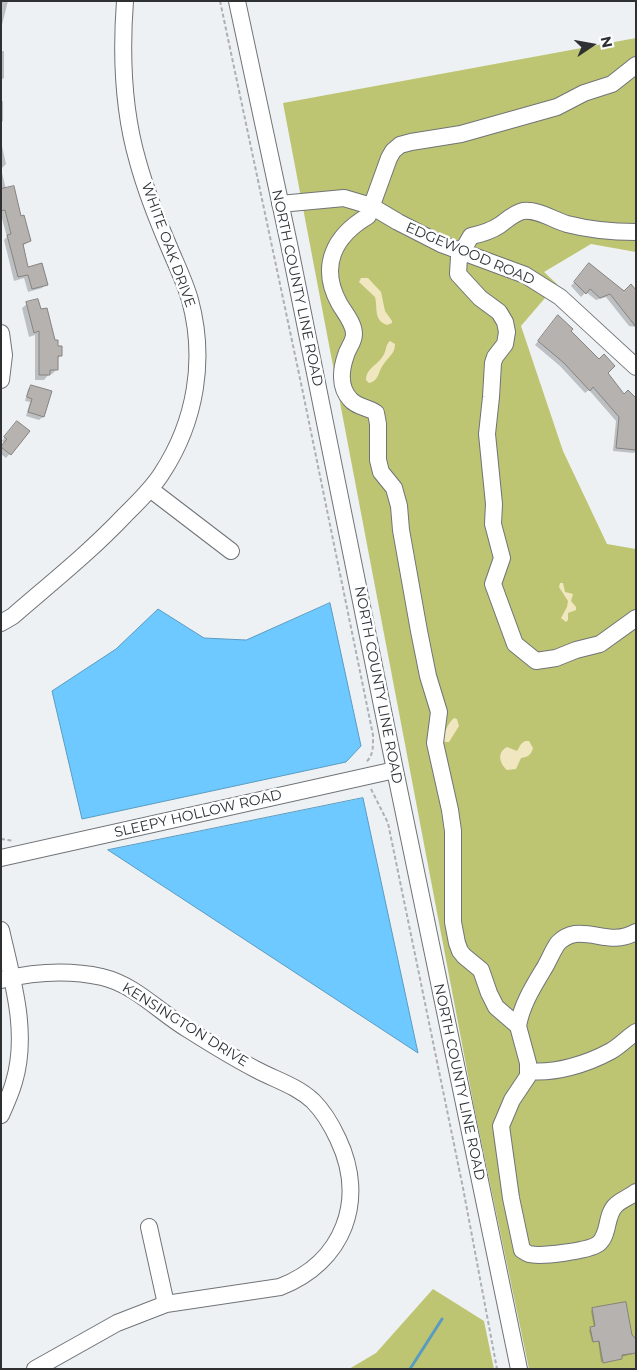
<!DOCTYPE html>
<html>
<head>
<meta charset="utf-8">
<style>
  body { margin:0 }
  #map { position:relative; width:637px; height:1370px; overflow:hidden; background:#edf1f4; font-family:Montserrat,sans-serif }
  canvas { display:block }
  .frame { position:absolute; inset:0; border:2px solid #2f3031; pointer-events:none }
  .north { position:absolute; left:567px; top:20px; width:50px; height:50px; -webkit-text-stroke:4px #fcfeff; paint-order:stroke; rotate:78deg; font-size:14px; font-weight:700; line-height:20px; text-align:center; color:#2f3031 }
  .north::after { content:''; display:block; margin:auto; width:18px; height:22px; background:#2f3031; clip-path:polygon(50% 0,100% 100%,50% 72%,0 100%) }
</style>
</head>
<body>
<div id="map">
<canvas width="637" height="1370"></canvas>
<div class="frame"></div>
<div class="north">N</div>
</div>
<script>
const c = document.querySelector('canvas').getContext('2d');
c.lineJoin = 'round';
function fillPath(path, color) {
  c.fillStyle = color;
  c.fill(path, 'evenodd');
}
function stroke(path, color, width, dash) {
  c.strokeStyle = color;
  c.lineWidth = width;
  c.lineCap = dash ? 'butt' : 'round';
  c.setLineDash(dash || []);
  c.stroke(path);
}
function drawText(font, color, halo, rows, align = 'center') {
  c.font = font + ' Montserrat,sans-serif';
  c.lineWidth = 5;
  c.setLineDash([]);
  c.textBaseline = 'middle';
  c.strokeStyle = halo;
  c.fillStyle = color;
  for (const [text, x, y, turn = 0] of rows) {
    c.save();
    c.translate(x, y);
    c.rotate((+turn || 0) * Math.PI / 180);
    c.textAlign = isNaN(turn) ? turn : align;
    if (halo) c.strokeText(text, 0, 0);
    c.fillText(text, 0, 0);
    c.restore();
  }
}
fillPath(new Path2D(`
  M636,38V252L591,244L544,272L557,284L521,326L563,451L607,544L636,549V1369H529L475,1112L283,103Z
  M433,1289L484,1321L494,1369H349L376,1353Z`), '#bec572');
fillPath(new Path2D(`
  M361,278H368L381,292L385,311L392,321V323L387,325C373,320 378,308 375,297L359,282Z
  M390,341L395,344C395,354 388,357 383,365C378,372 379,381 369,383L366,380C366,368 378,365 383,356C387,350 385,345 390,341Z
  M560,583H563L565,592L573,594L571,601L576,607V610L568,613V620L566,622L561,618L567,607L568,601L559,587Z
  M454,718L457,719L459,726L449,742H445L443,739C443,734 449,722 454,718Z
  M525,741H529L533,748C531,755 528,757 521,758L516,769L507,770C499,763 497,752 507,747L517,751L521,744Z`), '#f0e7c1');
const water = new Path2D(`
  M330,603L361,746L346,762L82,819L52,691L116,649L158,609L204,638L246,640Z
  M363,798L418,1053L108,850Z`);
fillPath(water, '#6dc9ff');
stroke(water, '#5a9bc1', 1);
fillPath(new Path2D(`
  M1,1H8L1,29Z
  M1,51H4V78L1,80Z
  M1,101H3V121L1,123Z
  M2,146L6,164L1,169L6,189L20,217L30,241L22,246L27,268L46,284L42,288L28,292L24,278L14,281L4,240L7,237L1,215V147Z
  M586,268L624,292L636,290V327L629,326L606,297L596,300L586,292L581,297L571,286Z
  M27,304L61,355L57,360V369L52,374H49L44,380H35V335L29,337L22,308Z
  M555,320L569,331L606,373L636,417V451L634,453L613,451L616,421L589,390L585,393L560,366L535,345Z
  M32,386L51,392L43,417L39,420L26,416L30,402L25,401L28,389Z
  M14,426L29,432L6,458L1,454V447L4,443L2,441Z
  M593,1309L635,1352L633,1354L601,1362L598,1341L592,1342L589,1330L594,1328L591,1311Z`), '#0003');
stroke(new Path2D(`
  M410,1369L442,1319`), '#5a9bc1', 3);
const building = new Path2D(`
  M14,186L21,216L24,215L31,241L23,244L28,267L42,263L48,285L32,289L28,275L18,277L7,235L11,234L5,210L1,211V189Z
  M589,263L624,291L631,284L636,290V327L610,294L600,298L590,289L586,294L574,282Z
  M38,299L41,309L47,308L55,340H58V346H62V356H58V370H50V375H39V331L34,333L26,302Z
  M558,315L573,329L571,331L599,359L604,354L615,366L608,373L624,394L628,390L636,398V450L616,448L619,417L593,387L590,391L564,363L538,341Z
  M31,385L52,391L44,417L28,412L32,399L27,397Z
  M17,421L30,431L11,455L1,447V446L7,439L4,437Z
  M626,1302L632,1335L636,1339V1353L622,1355V1359L603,1363L599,1341L593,1342L590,1327L595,1326L592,1308Z`);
fillPath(building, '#b6b2af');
stroke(building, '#85827f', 1);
const minor = new Path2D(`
  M237,1L289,244L395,770L519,1369
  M636,65L612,84L584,93L557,107L461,134L411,142L400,145L393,151L389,158L368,216C334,236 319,266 339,303C344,312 354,323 354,334C354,342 348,348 346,355C341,369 339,387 350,399C356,407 368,407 376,413L378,424V460L381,472L394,488L399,506L401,530L419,631L428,676L439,712L435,743L450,810L453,831V922L457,943L460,951L464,956L481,970L489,993L496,1007L518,1026L528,1063V1076L512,1100L501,1126L511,1198L522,1250C524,1251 526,1253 529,1254C541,1257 588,1251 598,1244C610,1235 605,1215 616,1205C621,1200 630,1197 636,1192
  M280,204L344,198L371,206L398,222L441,244L525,275L560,297L636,367
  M636,232C612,232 590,230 567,224C553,220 538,209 523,211C514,213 507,220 500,225C491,231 481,234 471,236L459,257L458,274L480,298L499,312L505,322L507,332L505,344L495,357L493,363L491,397L487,434L494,504L493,524L502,558L493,584L515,644L536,661L556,658L576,650L600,644L636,618
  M1,333L4,355L1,380
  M150,489L231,551
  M1,623L13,616C51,583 90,552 125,515C138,502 152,489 162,473C196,421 206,359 190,300C185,282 176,264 169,247C157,219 146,191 138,162C123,111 121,54 125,1
  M1,858L395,770
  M1,930C12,979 29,1032 14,1082C11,1093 6,1104 1,1115
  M1,980C34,972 70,970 102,977C136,985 160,1013 189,1030C211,1044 234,1058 257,1070C276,1080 297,1086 313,1101C324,1112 332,1126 338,1139C367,1200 344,1262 280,1287L166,1304L117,1323L35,1369
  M518,1026C522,1004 533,987 545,967C549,960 553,950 558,943C562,939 569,935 575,934C598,932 612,945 636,932
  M528,1071C555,1074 587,1064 611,1051C620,1046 627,1038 636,1032
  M149,1227L166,1304`);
stroke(minor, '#717477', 18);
stroke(new Path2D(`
  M220,1L302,388L373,735C373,745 374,755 366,762
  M371,789L388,823L463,1188L497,1369
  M1,839L14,841`), '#adb0b2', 2, [4, 2.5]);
stroke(minor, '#fff', 16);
drawText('14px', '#2f3031', '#fcfeff', [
  ["WHITE OAK DRIVE",168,245,70],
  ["EDGEWOOD ROAD",470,254,23],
  ["NORTH COUNTY LINE ROAD",297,288,78],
  ["NORTH COUNTY LINE ROAD",378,685,79],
  ["SLEEPY HOLLOW ROAD",198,814,-13],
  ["KENSINGTON DRIVE",185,1025,32],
  ["NORTH COUNTY LINE ROAD",459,1082,78]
]);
</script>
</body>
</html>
